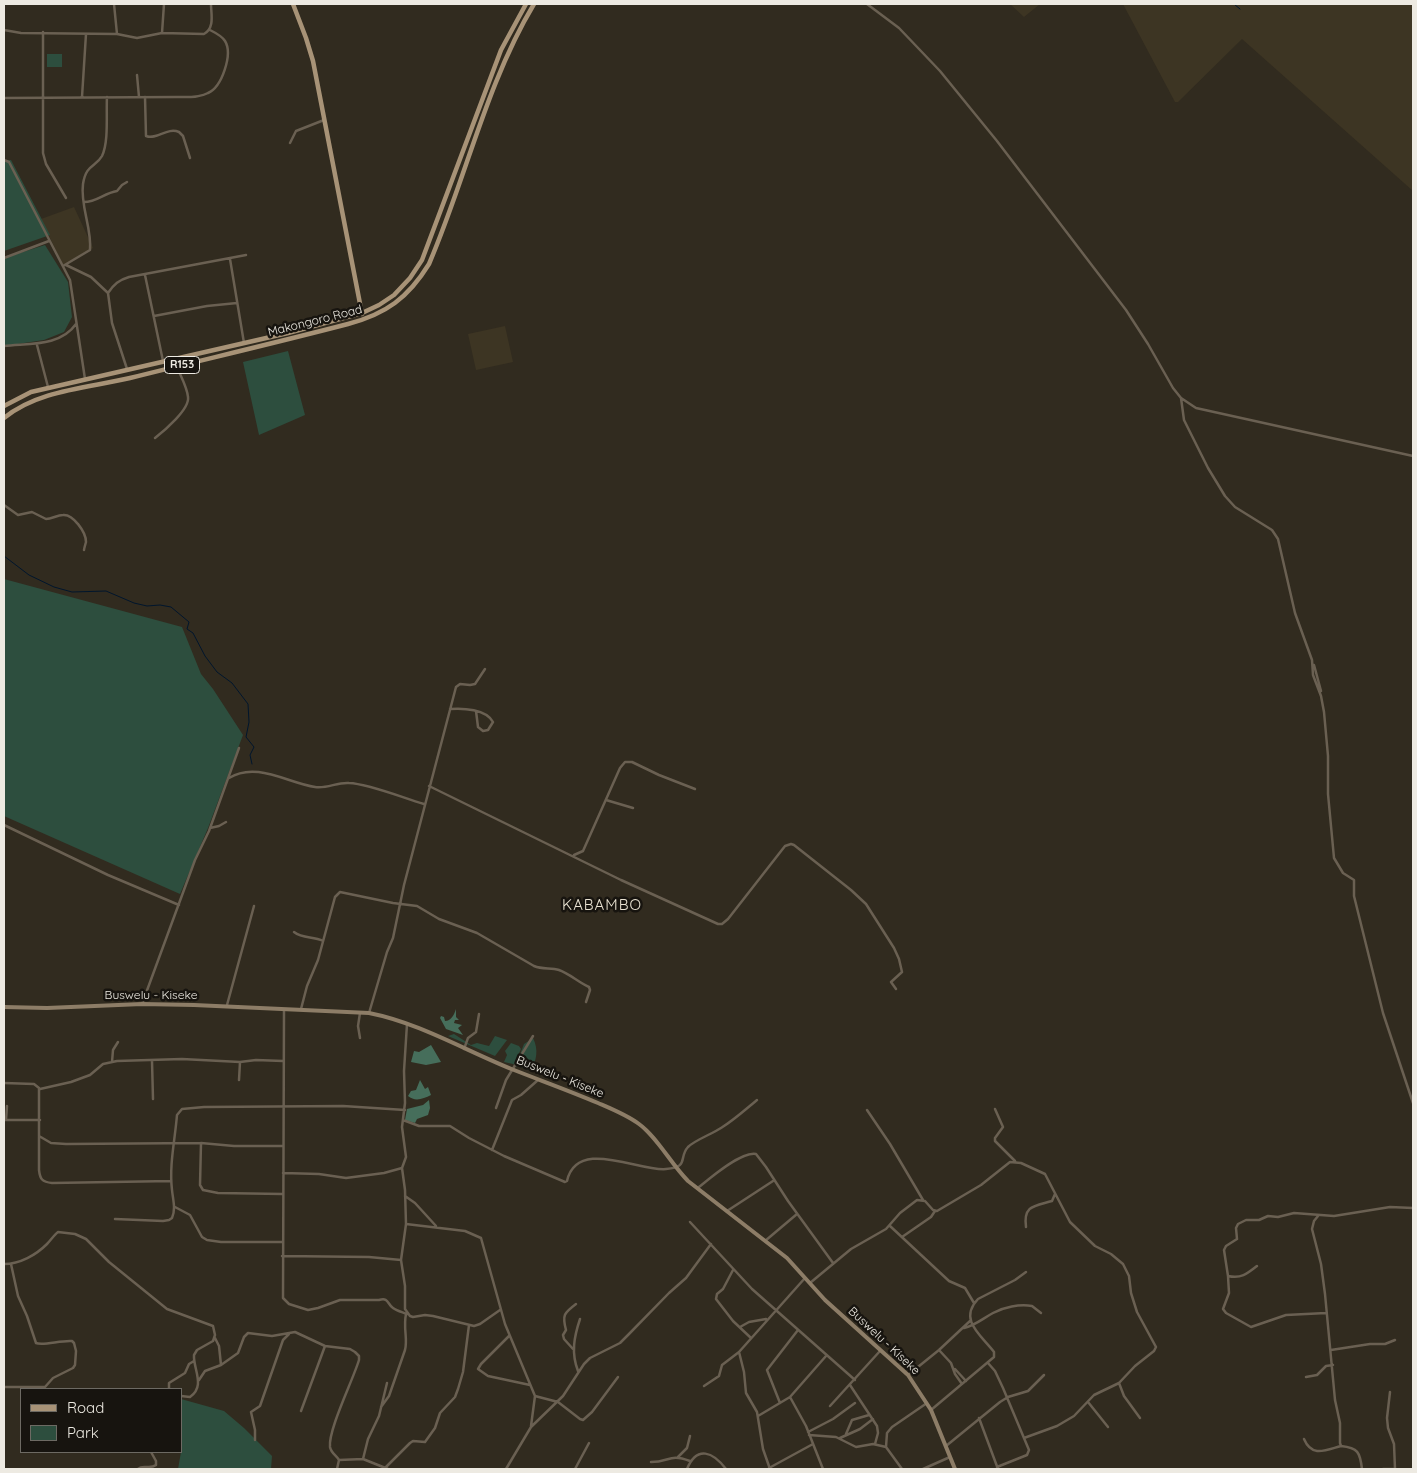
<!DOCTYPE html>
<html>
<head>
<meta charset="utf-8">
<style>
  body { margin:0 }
  #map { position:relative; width:1417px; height:1473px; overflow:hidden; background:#312b1f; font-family:Quicksand,sans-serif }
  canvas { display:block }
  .frame { position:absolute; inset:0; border:5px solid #edeae2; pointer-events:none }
  .legend { position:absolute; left:20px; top:1388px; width:162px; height:65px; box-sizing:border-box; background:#17140f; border:1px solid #6d6a63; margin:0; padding:6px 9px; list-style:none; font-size:15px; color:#edeae2 }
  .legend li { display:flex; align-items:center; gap:10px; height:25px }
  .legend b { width:25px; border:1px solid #6d6a63 }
</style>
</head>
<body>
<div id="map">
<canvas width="1417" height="1473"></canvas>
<div class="frame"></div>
<ul class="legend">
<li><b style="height:6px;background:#a89377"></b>Road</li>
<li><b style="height:14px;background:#2d4e3e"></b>Park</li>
</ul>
</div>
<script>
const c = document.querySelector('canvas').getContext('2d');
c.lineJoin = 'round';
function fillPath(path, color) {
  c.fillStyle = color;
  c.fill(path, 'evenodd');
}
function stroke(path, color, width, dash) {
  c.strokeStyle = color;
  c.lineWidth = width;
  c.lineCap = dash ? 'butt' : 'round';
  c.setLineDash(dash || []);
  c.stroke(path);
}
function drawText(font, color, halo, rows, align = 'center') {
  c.font = font + ' Quicksand,sans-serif';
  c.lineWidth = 5;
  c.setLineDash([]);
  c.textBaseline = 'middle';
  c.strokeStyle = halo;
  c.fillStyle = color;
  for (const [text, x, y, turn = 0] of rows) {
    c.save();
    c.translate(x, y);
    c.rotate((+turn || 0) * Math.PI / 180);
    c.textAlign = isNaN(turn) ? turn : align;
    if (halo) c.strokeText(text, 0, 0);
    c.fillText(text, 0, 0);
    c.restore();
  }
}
fillPath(new Path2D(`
  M1010,4H1040L1024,17Z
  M1123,4H1413V191L1242,39L1178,102H1175Z
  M74,207L93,248L63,266L41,219Z
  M505,326L513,362L476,370L468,334Z`), '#3d3523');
fillPath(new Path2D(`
  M47,54H62V67H47Z
  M11,160L50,235L4,251V161Z
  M45,245L68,282L72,317L64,332L44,340L4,346V258Z
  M288,351L305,415L259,435L243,362Z
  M4,579L182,627L201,674L213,689L243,735L208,828L180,894L4,816Z
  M454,1034L471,1045L477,1043L489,1046L495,1036L507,1040L495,1056L448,1036Z
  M533,1038C539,1051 536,1058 532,1071L521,1067L517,1062L524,1044Z
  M511,1043L519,1046L521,1049L515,1062L517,1067L513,1064L504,1062L507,1055L505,1051Z
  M181,1399L224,1411L244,1428L272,1456L271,1469H178L181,1452Z`), '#2d4e3e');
fillPath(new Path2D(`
  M456,1009V1017L459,1020H455L454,1023L462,1025L458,1028L463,1035L446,1029L440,1018L441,1016L444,1017L445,1021C451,1021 454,1015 456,1009Z
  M431,1045L441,1062L426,1065L411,1062L414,1051L419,1052Z
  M420,1080L425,1089L428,1087L431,1095C423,1099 415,1102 408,1096L411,1091L416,1090Z
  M429,1100L430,1108L428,1115L417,1119L415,1123L405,1120L407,1109L423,1105Z`), '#466e5b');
stroke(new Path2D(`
  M1234,4L1240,9
  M4,556L29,575L54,587L72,592L106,591L134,603L147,606L160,605L171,607L189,622L187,629L193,633L205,656L217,672L232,683L248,704L249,722L246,737L254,747L250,755L252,764`), '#00162d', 1);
stroke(new Path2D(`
  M114,4L117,34
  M867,4L899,28L940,71L997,141L1126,310L1148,344L1173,388L1181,398L1196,408L1413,456
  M4,30L21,33L117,34L137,38L162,33L204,34C215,28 211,14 211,4
  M43,32V153L46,164L66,198
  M162,33L164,4
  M137,75L139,97
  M82,97L86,34
  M145,97L146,136C157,140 167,127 179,132L183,136L190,158
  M4,98L177,97C187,97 199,98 208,93C222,87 233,54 225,41C222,36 216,33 210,30
  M290,143L296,131L324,120
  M4,160L9,162L70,280L85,379
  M84,202C97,202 104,193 117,191L122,185L127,182
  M4,258L49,241
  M230,259L244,343
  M66,265L91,277L108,293L112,323L127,369
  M63,266L90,250C92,228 80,206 83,184C86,164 96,167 102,156C109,142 106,113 107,97
  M145,275L163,361
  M108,293C114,284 119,280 129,277L246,255
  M154,316L207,306L237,303
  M37,345L48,387
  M4,346C28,343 60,347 76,324
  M1181,398L1184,420L1208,468L1225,496L1235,507L1272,530L1278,539L1295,613L1312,660L1313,675L1321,696L1324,712L1328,756V794L1334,858L1343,873L1354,880V896L1383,1013L1413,1103
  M155,438C164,431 190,409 188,397C187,387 181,377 177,367
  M4,505L18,515L32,512L46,519C52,519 57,515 63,515C73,514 86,532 86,542C86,542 84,549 84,550
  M1314,665L1321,691
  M450,709C463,708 486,709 493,722L488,730L483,731L478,727L476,711
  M229,778C256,761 288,783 315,787C327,789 337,782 349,783C370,784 403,798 424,804
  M429,786L621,880L718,924H722L728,919L785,846L791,844L794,845L851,890L866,904L894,948L899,959L902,972L891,982L896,989
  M606,800L633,808
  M4,825L108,875L179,905
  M210,828L219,826L226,822
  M574,855L583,851L620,768L625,762H632L659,775L695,789
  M294,932C303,939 313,936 323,941
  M142,1004L195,860L209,831L239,748
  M227,1005L254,906
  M301,1009L307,986L318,960L335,897L340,892L393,903L417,906L439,919L477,933L534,966C543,970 551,967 559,970C570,974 578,982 589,987L590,990L586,1002
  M284,1010L283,1298L289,1304L308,1310L318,1308L340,1300H379C389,1297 387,1304 393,1308C397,1311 402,1312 407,1314
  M369,1013L387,952L393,938L404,885L456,687L460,684L470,685L475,684L485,669
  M407,1024L404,1071L405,1103L402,1127L406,1157L402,1168L405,1190L406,1224L401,1260L405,1286V1309L410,1316L413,1317L425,1315L433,1316L474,1326L480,1324L500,1310
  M360,1038L358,1026L360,1013
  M464,1049L468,1038L476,1032L479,1014
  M152,1061L153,1099
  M112,1062L113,1050L118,1042
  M239,1080L240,1062
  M4,1083L34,1084L39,1088V1170C40,1179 42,1182 52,1183L171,1181
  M40,1089L71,1082L90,1075L103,1064L117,1061L182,1059L240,1062L256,1060L283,1061
  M496,1108L506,1080L533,1036
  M995,1109L1003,1127L995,1138V1141L1015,1161
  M867,1110L890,1144L923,1200
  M4,1120H40
  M6,1120L7,1106
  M403,1120L419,1126H450L469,1138L504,1156L565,1182L567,1181C577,1137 640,1172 666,1169C690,1167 678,1158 688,1147C695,1140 712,1134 721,1128C734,1120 746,1109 757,1100
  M39,1136L51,1143L66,1144L201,1143L234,1146H283
  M201,1143L200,1185L203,1190L218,1193L283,1194
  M492,1150L512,1100L521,1095L538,1080
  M283,1173L319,1174L346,1178L384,1173L402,1168
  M698,1188C709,1179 741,1151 756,1154L766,1167L788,1201L833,1263
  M405,1196L415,1203L436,1226
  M175,1207L190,1215L202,1237L207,1240L221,1242H282
  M727,1211L773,1181
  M1318,1216L1314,1221L1312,1229L1321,1264L1325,1294L1335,1400L1340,1423V1443L1341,1446C1358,1448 1360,1452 1362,1469
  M115,1219L163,1221L169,1220L172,1218C176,1209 173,1200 172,1190C169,1165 175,1140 177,1115L182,1109L204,1107L343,1106L405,1110
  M690,1222L752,1289L855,1380
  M406,1224L465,1231L481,1238L505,1324L535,1396L531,1426
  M890,1226L949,1281L965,1288L974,1303
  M1026,1227C1023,1205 1035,1206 1052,1201L1055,1194
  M902,1237L931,1217L935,1211
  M765,1241L797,1214
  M282,1256L369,1257L401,1260
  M4,1264C20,1264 36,1255 47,1244C51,1240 54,1235 58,1232L75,1234L86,1239L109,1262L167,1309L213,1326L215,1335L213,1341L197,1350L194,1355C193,1369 206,1386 190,1397L181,1396
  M733,1270L723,1289L717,1294L716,1299L733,1321L751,1338
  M1228,1276C1241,1279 1247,1274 1257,1266
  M810,1283L851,1249L886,1229L900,1213L917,1200L925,1201L933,1210L937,1211L981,1185L1010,1162L1021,1163L1045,1174L1070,1222L1095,1246L1111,1254L1123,1264L1129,1276L1131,1293L1137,1312L1156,1347L1154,1351L1135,1366L1119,1383L1094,1395L1074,1416L1057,1426L1024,1438
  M1326,1313L1286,1315L1251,1327L1226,1313L1223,1309L1229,1293L1228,1276L1224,1250L1226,1246L1237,1239L1236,1228L1238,1224L1246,1220H1259L1268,1216L1278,1217L1294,1213L1334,1216L1390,1207L1413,1208
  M740,1327L749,1322L766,1319
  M964,1328C976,1325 982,1319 993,1313C1004,1307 1019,1304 1032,1306L1041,1313
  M509,1336L481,1364L478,1369L488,1376L530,1385
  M215,1338L219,1346L221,1365
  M573,1349L564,1339L563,1335L566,1330C562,1315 564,1313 576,1304
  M939,1350L951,1363L955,1374L962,1384
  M1331,1350L1370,1344H1385L1395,1340
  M739,1352L744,1372L746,1393L757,1412L763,1449L770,1469
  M988,1363L995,1371L1003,1388L1029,1450L1027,1455L997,1467
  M955,1369L966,1381
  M578,1371C571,1353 574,1337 580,1319
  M908,1375L939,1350L970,1321
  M1306,1377L1317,1375L1326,1366L1333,1365
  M199,1380L205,1371L221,1365L238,1353L244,1337L248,1333L272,1336L295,1332L325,1346L350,1349L355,1352L359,1356V1360C353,1380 328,1430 330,1447C331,1453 336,1455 339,1460L337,1469
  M1119,1383L1124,1396L1140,1418
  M850,1385L877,1426L878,1433L875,1444
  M704,1386L719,1376L722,1365L739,1352L805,1278
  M4,1387H45L53,1378L73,1368L75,1365L76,1351L74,1343L72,1341C61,1340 43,1346 36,1343L27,1316L18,1296L11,1264
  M169,1389V1383L185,1373L189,1364L194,1361
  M1390,1392L1387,1418L1388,1428L1394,1444L1395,1469
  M535,1396L558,1402L580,1419L583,1420L592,1412L618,1377
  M790,1397L806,1426L823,1469
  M1088,1402L1108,1427
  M780,1403L767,1370L798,1330
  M830,1406L880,1351
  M381,1407L389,1396L405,1350C408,1339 403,1328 406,1314
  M931,1410L994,1357V1352C981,1335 958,1320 978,1299L1015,1280L1026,1272
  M301,1411L325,1346
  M758,1416L790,1397L826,1356
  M979,1418L998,1469
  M808,1432L833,1419L855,1403
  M846,1434L852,1420L869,1415
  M809,1435L836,1437L856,1447L873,1444L886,1447L902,1469
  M840,1438L860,1429L873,1419
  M1304,1439C1312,1458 1326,1450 1341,1446
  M255,1440V1430L251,1412L260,1406L283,1340L289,1334
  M946,1446L1000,1402L1008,1397L1028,1391L1044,1375
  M886,1447L887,1433L892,1427L927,1403
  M678,1457L687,1448L690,1436
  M363,1459L368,1439L379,1416L387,1383
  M339,1460L363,1459L388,1469
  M651,1462C670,1462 669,1453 690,1461
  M769,1468L813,1444
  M138,1469C143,1464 150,1470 156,1465V1461L151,1452
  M384,1469L410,1443L413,1441L425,1442L435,1428L440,1413L455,1397L458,1389L463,1372L469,1325
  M506,1469L531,1427L563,1396L584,1364L590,1358L620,1343L629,1334L669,1293L686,1278L711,1244
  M575,1469L589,1443
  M687,1469C697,1445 713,1452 726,1469
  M923,1469L950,1457
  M1383,1469H1394`), '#6a6052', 2.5);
stroke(new Path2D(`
  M4,1007L47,1008L142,1004L194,1005L369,1013C420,1023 466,1051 514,1070C542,1081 570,1091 598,1103C612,1109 627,1115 639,1124C657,1137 671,1164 688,1181L787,1258L825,1300L908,1375L931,1410L955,1469`), '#8d7d67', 4);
stroke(new Path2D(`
  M293,4L306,38L313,61L362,314
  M4,406L31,392L288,333L362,313L379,305L394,295L410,278L422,260L501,50L526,4
  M4,418C38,390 88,388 130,378C202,360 275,343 348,324C386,314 408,298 429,264C466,178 486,84 534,4`), '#a89377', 4.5);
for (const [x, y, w] of [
  [182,365,35]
]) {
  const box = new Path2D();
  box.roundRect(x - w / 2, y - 8.5, w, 17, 4);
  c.fillStyle = '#17140f';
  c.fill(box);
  stroke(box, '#edeae2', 1);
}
drawText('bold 11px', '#edeae2', null, [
  ["R153",182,365]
]);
drawText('12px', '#edeae2', '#17140f', [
  ["Makongoro Road",315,321,-14],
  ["Buswelu - Kiseke",151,995],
  ["Buswelu - Kiseke",560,1077,22],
  ["Buswelu - Kiseke",884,1341,43]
]);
c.letterSpacing = '1px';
drawText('15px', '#eae3d3', '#17140f', [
  ["KABAMBO",602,905]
]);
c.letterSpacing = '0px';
</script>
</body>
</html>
